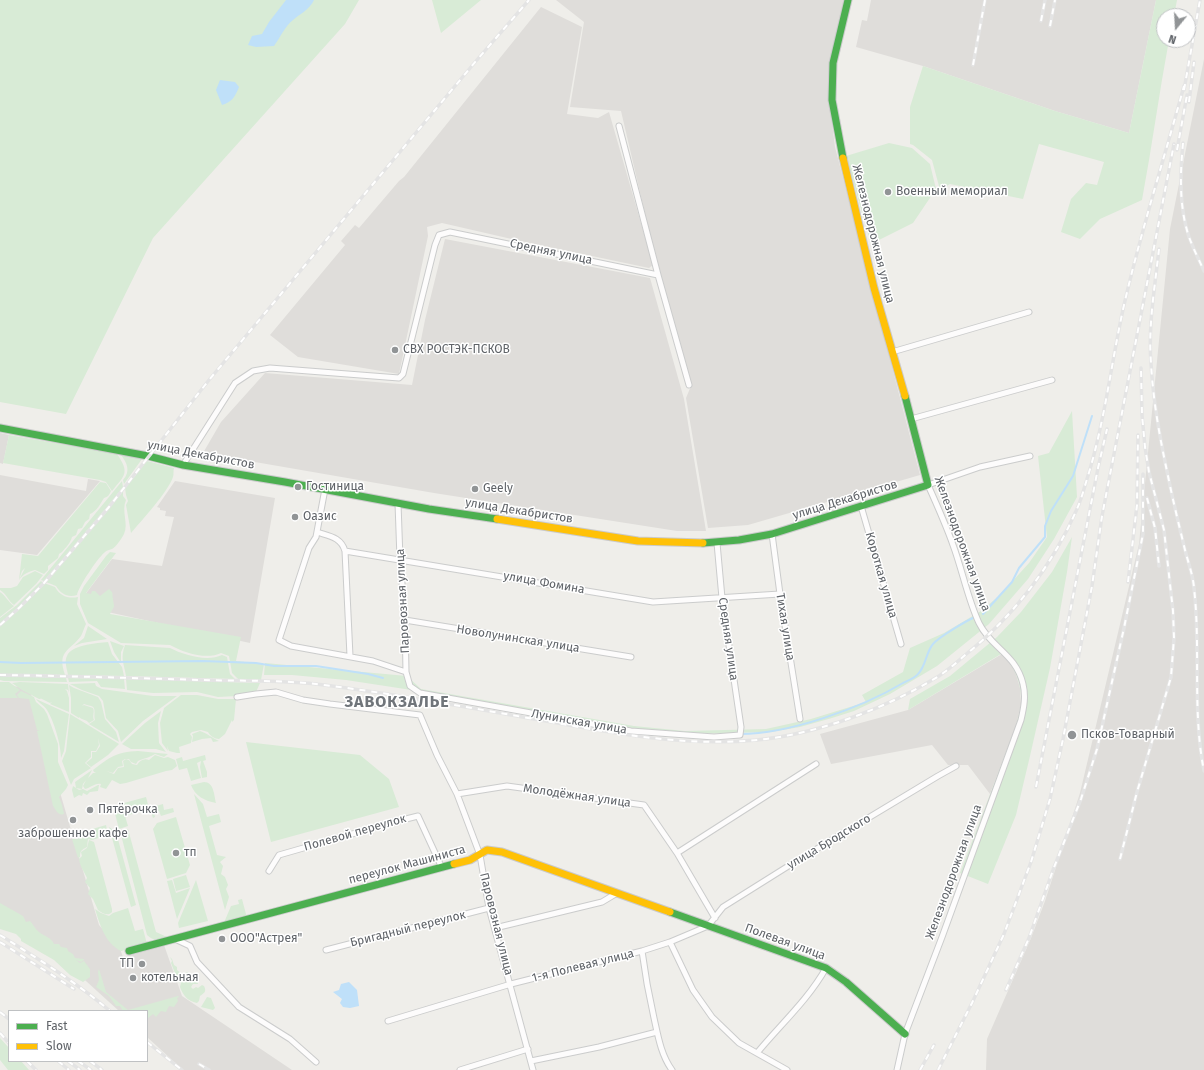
<!DOCTYPE html>
<html>
<head>
<meta charset="utf-8">
<style>
  body { margin:0 }
  #map { position:relative; width:1204px; height:1070px; overflow:hidden; background:#efeeea; font-family:"Fira Sans",sans-serif }
  canvas { display:block }
  .legend { position:absolute; left:8px; top:1010px; width:140px; height:52px; box-sizing:border-box; background:#fff; border:1px solid #bfc1c3; margin:0; padding:5px 7px; list-style:none; font-size:12px; color:#5f6368 }
  .legend li { display:flex; align-items:center; gap:8px; height:20px }
  .legend b { width:20px; border:1px solid #bfc1c3 }
  .north { position:absolute; left:1156px; top:8px; width:40px; height:40px; box-sizing:border-box; background:#fff; border:1px solid #bfc1c3; border-radius:50%; rotate:198deg; font-size:11px; font-weight:700; line-height:16px; text-align:center; color:#5f6368 }
  .north::after { content:''; display:block; margin:auto; width:14px; height:18px; background:#919496; clip-path:polygon(50% 0,100% 100%,50% 72%,0 100%) }
</style>
</head>
<body>
<div id="map">
<canvas width="1204" height="1070"></canvas>
<ul class="legend">
<li><b style="height:5px;background:#4caf50"></b>Fast</li>
<li><b style="height:5px;background:#ffc107"></b>Slow</li>
</ul>
<div class="north">N</div>
</div>
<script>
const c = document.querySelector('canvas').getContext('2d');
c.lineJoin = 'round';
function fillPath(path, color) {
  c.fillStyle = color;
  c.fill(path, 'evenodd');
}
function stroke(path, color, width, dash) {
  c.strokeStyle = color;
  c.lineWidth = width;
  c.lineCap = dash ? 'butt' : 'round';
  c.setLineDash(dash || []);
  c.stroke(path);
}
function drawText(font, color, halo, rows, align = 'center') {
  c.font = font + ' "Fira Sans",sans-serif';
  c.lineWidth = 3;
  c.setLineDash([]);
  c.textBaseline = 'middle';
  c.strokeStyle = halo;
  c.fillStyle = color;
  for (const [text, x, y, turn = 0] of rows) {
    c.save();
    c.translate(x, y);
    c.rotate((+turn || 0) * Math.PI / 180);
    c.textAlign = isNaN(turn) ? turn : align;
    if (halo) c.strokeText(text, 0, 0);
    c.fillText(text, 0, 0);
    c.restore();
  }
}
fillPath(new Path2D(`
  M556,0H846L829,100L835,147L920,475L748,525L708,528L686,398L691,386L676,328L668,312L621,111L570,107L584,22Z
  M871,0H1156L1129,133L1055,111L923,66L856,47L862,20L867,21Z
  M541,7L582,27L567,114L598,118L609,112L653,265L649,268L516,240L442,223L427,227L428,236L399,374L298,357L270,335L345,245L341,241L355,225L359,228L399,181L404,177Z
  M1204,59V1070H986L987,1039L1031,938L1045,901L1080,793L1139,544L1170,229Z
  M445,239L650,278L684,399L706,531H677L434,493L203,453L221,422L265,373L412,385L425,320Z
  M0,433L9,435L3,464L0,463Z
  M0,475L86,491L88,479L100,481L37,555L0,550Z
  M175,481L275,498L250,643L103,611L84,596L112,559L162,566L174,517L165,516L166,511L160,510V508L157,507Z
  M1002,654L1006,658L1015,671L1020,688L1021,704L1016,726L990,794L968,765H948L932,745L831,764L820,734L908,710Z
  M0,686L29,687L99,925L120,949L123,957L164,945L182,996L292,1070H183L147,1037V1011H119L75,971L0,922Z`), '#dfddda');
fillPath(new Path2D(`
  M0,0H359L345,24L153,238L66,414L0,402Z
  M432,0H481L441,33Z
  M1156,0H1177L1174,16H1164V40H1169C1159,93 1152,147 1142,200L1100,219L1080,239L1061,232L1071,199L1086,183L1097,185L1104,162L1039,144L1023,199L950,184L940,190L932,160L913,145L910,144V107L923,66L1055,111L1129,133Z
  M889,143L912,148L930,164L936,189L913,223L871,244L846,156Z
  M1072,411L1077,497L1054,539L1028,579L989,624L937,666L890,694L854,711L832,718L800,727L771,732L687,734L633,728L405,689L346,680L292,675H264L265,663L407,676L421,689L634,726L685,731L766,729L811,719L866,702L862,695L903,672L910,648L944,633L981,611L1000,595L1029,563L1047,537L1038,456L1049,453Z
  M9,435L117,454C130,473 125,475 112,491L106,482L100,480L3,463Z
  M121,455L142,459L124,484L123,480C131,471 127,463 121,455Z
  M147,461L174,468C173,471 174,474 173,477C168,492 142,520 131,533L126,505L128,501L126,495L125,488Z
  M122,481L123,487L108,506L44,581L41,580Z
  M100,482L106,483L111,491C109,495 108,497 104,498C101,503 96,512 90,514L89,519L85,522L82,528L78,529L76,535L72,537C70,544 66,547 62,552L59,554L58,558L48,566V570L44,574L35,570C28,572 23,574 19,580L25,568L22,571L19,580L22,554L38,556Z
  M123,490V496L126,500C121,511 129,524 124,534C122,538 116,547 112,549C109,550 107,550 104,553C97,559 79,586 77,595C68,598 61,594 56,586L46,582L110,507Z
  M1072,537L1067,572L1050,668L1030,756L1016,815L988,884L960,873L1016,726C1017,719 1020,712 1021,705C1023,688 1015,665 1001,654L908,710L910,699L950,676L997,637L1021,612L1052,572Z
  M110,552L116,553L86,593L91,594L92,591H95L100,596L109,589L112,592C113,594 112,596 113,599C114,609 116,603 110,614L241,637L236,661L264,664L261,680L238,679L232,673L229,656L221,653C207,660 184,653 170,645L121,643L88,623L80,604V594L84,586L106,556Z
  M35,571L43,575L36,584L14,605C8,601 7,594 0,590V588H11L17,586L23,577Z
  M41,581L43,583L20,607L0,624V618L17,605Z
  M44,583L55,587C60,596 68,599 78,597L77,604L86,624C84,628 83,632 81,636C69,652 57,650 65,675L0,674V626L21,608Z
  M0,592C6,596 8,602 14,606L0,617Z
  M88,626L107,639L82,643L74,646L84,638Z
  M110,641L124,646L121,652V663L114,652Z
  M108,642L112,654L122,667L124,676L68,675C67,669 64,661 67,656C71,645 97,643 108,642Z
  M125,645L170,648C184,655 207,662 222,655L227,657L230,674L235,679L126,676C124,663 120,659 125,645Z
  M0,676L66,678L67,682L4,681L0,680Z
  M68,678L124,679L125,689L101,687L97,681L69,682Z
  M126,679L260,683L256,692L237,696L218,697L197,692L153,693L127,690Z
  M0,682H9L20,690L15,694L18,698H0Z
  M20,682L68,684L69,693L68,690L65,689L67,691L69,698V712L50,704L52,702L50,703L40,698L41,699H39L22,690L12,683Z
  M95,683L96,686L102,689L153,696H177L143,721L121,742L118,731L106,718L103,701L99,696L82,690L70,684Z
  M69,685L74,688L98,697L101,702L105,719L116,732L119,742L89,724L95,720C93,716 97,707 91,706C88,705 86,705 84,704L82,706L84,705L93,708C95,712 92,716 94,720L89,723C86,719 82,720 79,717V718L71,713V698Z
  M21,691L34,697L36,702L44,709L47,714L58,744V762L68,785L66,789L59,797L62,805L64,814C58,816 56,810 53,806L37,731L40,730H37L29,699L19,698L17,695Z
  M181,695H197L218,699H236L234,720L232,722V720L225,734L219,739C215,739 210,736 208,732L201,730L192,732L190,734L192,737L191,743L179,747L180,753H177L169,751L167,746L168,751L162,743L160,723L164,708Z
  M36,699L69,714L64,751L61,758C61,745 54,721 47,710C44,705 39,703 36,699Z
  M161,711L158,723L159,743L166,752L156,749H131L122,744L145,723Z
  M70,714L119,744L108,755L91,767L86,763L92,758V752H96L100,746L98,738L99,745L96,751H91V757L85,763L91,768L74,779L71,785L62,761L66,751Z
  M200,731C207,733 212,738 219,741L213,742L211,738L202,739L192,742L193,736L192,734Z
  M246,742L360,755L389,779L399,807L271,842Z
  M138,751L168,754L164,757L155,754C149,758 144,758 138,761L136,764L131,762L129,759H125L122,761L123,766L118,767L113,773L106,771L114,774L118,768L124,767L123,761L126,759L129,760L132,764L137,765C140,760 144,758 149,760L155,755L164,758L168,757L175,760L177,766L172,770L166,771L126,783L120,784L112,780L106,789L100,787L101,784C94,783 91,788 85,789L83,786L86,780L83,784L82,789L76,788L75,782L92,770L88,778L93,773H96L94,772L93,770C110,757 116,752 138,751Z
  M205,755L206,760L203,761L207,772V777L202,778L200,767L201,761L197,763L201,778L191,781L187,768L179,770L176,759L182,757L183,761Z
  M204,782C214,782 214,795 216,803C205,801 195,796 191,785Z
  M98,785H99L98,791L90,792L87,795L83,793L82,796L79,795L74,798L72,790L73,786L79,790L83,789L87,791Z
  M194,794L203,804L207,817L219,814L221,822L209,826L217,855L226,857L220,862L223,866L221,874L225,877L228,885L226,889L229,897L225,910Z
  M146,797L149,808L163,804L164,810L173,808L174,812L161,816L159,811L154,813L155,817L153,818L150,809L125,816L128,826L119,829L113,806Z
  M176,817L190,865L186,873L167,879L153,829L157,823Z
  M106,825L108,835L92,840L88,839L87,847C82,850 80,850 80,857L78,858L72,839H77L82,835V832Z
  M109,827L116,832L136,905L131,907Z
  M128,829L156,932L167,937C159,939 154,942 147,935L120,831Z
  M89,840L94,842L112,909V912C108,917 102,913 98,910L93,899L88,894L90,888L85,882L87,878C84,871 80,867 79,859L82,856L81,852L87,848Z
  M186,875L190,887L176,891L173,879Z
  M172,880L176,893L190,888L177,919L167,881Z
  M196,880L208,921L179,928L178,923Z
  M242,899L247,918L223,925L231,906L239,904L238,900Z
  M0,903L23,916L26,922L30,921C33,924 35,929 39,932C44,936 52,938 54,944H59L61,947L67,948L68,951L73,954L75,958L84,959V960L81,962L76,960L80,963L84,961L90,969V977L83,982L70,975L54,960L21,941V939L16,934L0,929V910L6,914L0,910Z
  M128,908L135,931L143,929L147,944L121,951C105,943 100,925 95,909L101,913L109,916L113,913Z
  M170,957L172,959L174,965L177,967V970L183,975L187,972L196,977L198,984H193L191,987L193,989L196,987L198,988L202,985L204,986C207,992 204,993 200,996L199,1001L197,1003C187,1001 183,995 180,987L181,983H179L171,963L172,961Z
  M99,969L106,992L128,1010L178,996L179,997L177,998L178,1001L174,1007L169,1006L166,1012L161,1011L156,1017L153,1014L147,1019V1011H123L120,1006H116L109,996L96,987L99,980L98,972Z
  M207,997L211,998L215,1008L213,1010L201,1007Z
  M0,1038L9,1048V1061H21L29,1070H8L0,1060Z`), '#d8ebd6');
fillPath(new Path2D(`
  M286,0H314C310,9 300,14 293,20C285,26 280,38 274,46L256,47L248,45L252,36L262,34L269,22Z
  M220,80L235,82L239,87C235,97 232,102 222,105L216,90Z
  M349,982L357,990L359,1006L350,1008L343,1007L340,1003L342,999L333,992L339,990L341,984Z`), '#bfe0f9');
stroke(new Path2D(`
  M983,614L1012,582L1019,568L1045,537V526L1051,511L1073,476L1092,416
  M0,662L21,663L203,661L256,663L274,666H316L368,674L383,678
  M740,734C789,734 861,708 903,683C907,681 915,678 918,674C926,666 926,652 933,644C939,637 966,621 975,617`), '#bfe0f9', 2);
const street = new Path2D(`
  M658,275L689,385
  M892,352L1029,312
  M911,419L1052,380
  M183,465L235,383L253,371L270,368L399,378L403,374L435,245L439,235L450,232L658,275L619,126
  M325,489L316,537L309,548L279,640L291,646L373,661L406,672
  M398,503L400,559L405,620L406,672L410,686L420,693L631,731L714,737L740,735L741,727L722,598L717,543
  M861,506L901,644
  M317,532C329,536 341,537 345,551L350,656
  M772,534L780,594L800,719
  M345,551L653,602L780,594
  M405,620L631,657
  M237,697L256,694L276,692L303,700L330,704L420,715L437,755L457,794L480,855L489,908L533,1070
  M457,794L507,786L644,805L677,853L816,764
  M677,853L715,918
  M269,871L279,855L394,822L418,816L442,868
  M495,928L602,902L617,893
  M175,939L190,946L197,962L239,1007L290,1039L316,1062
  M670,942L693,990L712,1017L739,1043L787,1070
  M326,950L489,908
  M642,951C645,974 649,996 654,1018C658,1036 661,1055 672,1070
  M388,1021L511,984L642,951L670,942L708,926L723,907L790,865L938,776L956,766
  M757,1053C780,1025 808,1000 826,968
  M531,1061L599,1047L657,1032
  M460,1070L528,1049
  M897,1070L905,1034L942,937L1021,720C1024,707 1026,696 1023,684C1016,654 991,648 979,623C968,600 962,569 953,545C946,525 937,505 928,485L980,467L1030,456`);
const fast = new Path2D(`
  M843,158L832,100L833,63L848,0
  M0,428L148,456L183,465L285,482L429,509L497,519
  M703,543L739,540L772,534L928,485L905,396
  M670,912L826,968L846,982L905,1034
  M129,951L454,864`);
const slow = new Path2D(`
  M843,158L874,288L905,396
  M497,519L638,541L703,543
  M454,864L470,860L487,850L502,852L670,912`);
stroke(street, '#cbcccc', 7);
stroke(fast, '#cacacb', 9);
stroke(slow, '#cacacb', 9);
stroke(street, '#fdfcfc', 5);
stroke(fast, '#4caf50', 7);
stroke(slow, '#ffc107', 7);
const rail = new Path2D(`
  M1041,21L1045,0
  M1050,26L1055,0
  M973,65L985,0
  M1184,90L1200,0
  M1189,102L1194,62
  M1183,143C1180,174 1179,207 1189,237C1193,248 1199,260 1204,271
  M1177,150L1187,95
  M1159,249C1155,286 1148,325 1151,363C1153,401 1160,439 1168,476C1173,501 1179,525 1185,550C1188,562 1193,575 1194,588C1201,649 1192,711 1204,771
  M1147,498L1155,528L1159,566
  M1128,582L1137,505L1138,435
  M0,625L20,607L44,583L109,507L209,380L476,61L529,0
  M0,675C67,676 135,678 202,680C240,681 279,680 316,684C391,693 465,707 540,720C611,733 684,747 757,740C818,734 887,708 939,676C948,670 956,663 964,656C1013,617 1052,566 1077,509C1081,500 1084,489 1087,479C1105,422 1111,363 1124,305C1141,231 1164,159 1184,86
  M1036,787L1098,468L1107,429
  M1120,859L1137,792L1171,677L1174,638L1173,611L1164,530L1149,472L1145,447L1142,415L1141,368
  M0,935C38,959 76,982 110,1011
  M0,942L74,989
  M1006,990L1029,938L1053,870L1081,799L1097,749L1124,628L1143,534V474
  M0,1012L9,1019
  M0,1033L9,1043
  M147,1042L182,1070
  M27,1061L36,1070
  M58,1061L69,1070
  M68,1061L80,1070
  M78,1061L91,1070
  M90,1061L102,1070
  M199,1064L209,1070
  M920,1070L934,1045
  M938,1070L972,1003L1004,934L1031,862L1050,799L1063,739L1092,586L1102,516L1174,144`);
stroke(rail, '#e4e4e4', 3.5);
stroke(rail, '#fff', 2, [6]);
for (const [x, y, r, color] of [
  [888,192,4,"#919496"],
  [395,350,4,"#919496"],
  [298,487,4,"#919496"],
  [475,489,4,"#919496"],
  [295,517,4,"#919496"],
  [1072,735,5,"#919496"],
  [90,810,4,"#919496"],
  [73,820,4,"#919496"],
  [176,853,4,"#919496"],
  [222,939,4,"#919496"],
  [142,964,4,"#919496"],
  [133,978,4,"#919496"]
]) {
  const dot = new Path2D();
  dot.arc(x, y, r, 0, 2 * Math.PI);
  c.fillStyle = color;
  c.fill(dot);
  stroke(dot, '#fff', 1.5);
}
drawText('12px', '#5f6368', '#fff', [
  ["Военный мемориал",896,192],
  ["СВХ РОСТЭК-ПСКОВ",403,350],
  ["Гостиница",306,487],
  ["Geely",483,489],
  ["Оазис",303,517],
  ["Псков-Товарный",1081,735],
  ["Пятёрочка",98,810],
  ["заброшенное кафе",73,834,"center"],
  ["тп",184,853],
  ["ООО\"Астрея\"",230,939],
  ["ТП",134,964,"right"],
  ["котельная",141,978]
], 'left');
drawText('12px', '#5f6368', '#fff', [
  ["Железнодорожная улица",873,234,76],
  ["Средняя улица",551,252,12],
  ["улица Декабристов",201,455,11],
  ["улица Декабристов",845,500,-17],
  ["улица Декабристов",519,511,9],
  ["Железнодорожная улица",962,544,70],
  ["Короткая улица",881,575,74],
  ["улица Фомина",544,583,10],
  ["Паровозная улица",403,601,-93],
  ["Тихая улица",785,627,81],
  ["Новолунинская улица",518,639,9],
  ["Средняя улица",728,639,82],
  ["Лунинская улица",579,722,10],
  ["Молодёжная улица",577,796,8],
  ["Полевой переулок",355,833,-16],
  ["улица Бродского",829,842,-31],
  ["переулок Машиниста",407,865,-15],
  ["Железнодорожная улица",954,872,-70],
  ["Паровозная улица",496,924,76],
  ["Бригадный переулок",408,929,-14],
  ["Полевая улица",785,942,20],
  ["1-я Полевая улица",583,966,-14]
]);
c.letterSpacing = '1px';
drawText('bold 16px', '#70757a', '#fff', [
  ["ЗАВОКЗАЛЬЕ",397,703]
]);
c.letterSpacing = '0px';
</script>
</body>
</html>
